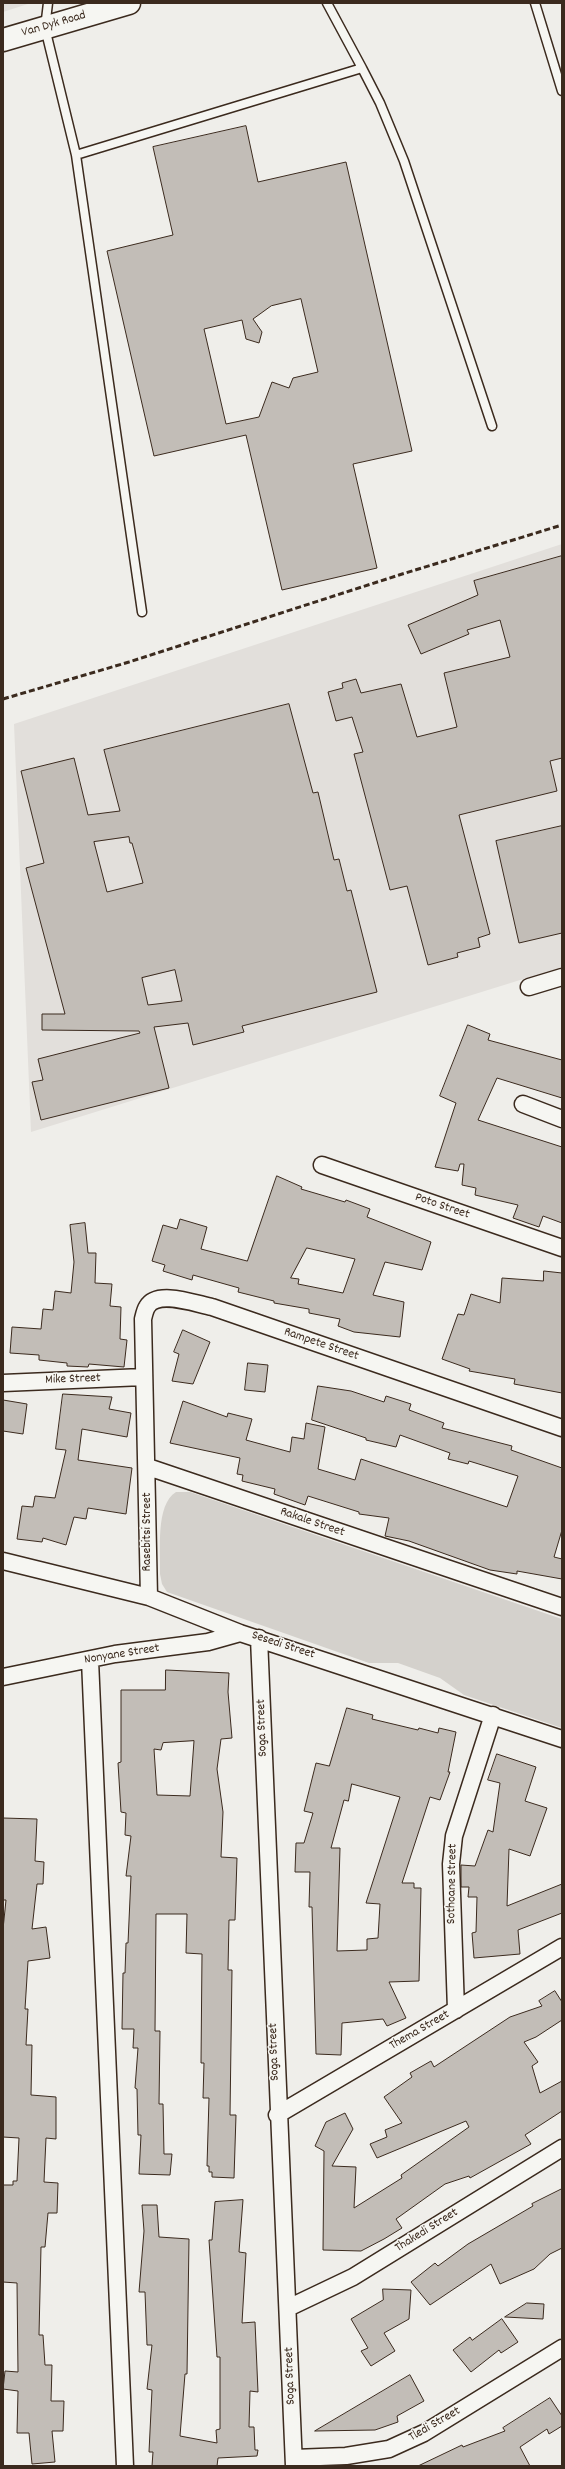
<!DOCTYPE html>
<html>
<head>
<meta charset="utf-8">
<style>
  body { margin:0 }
  #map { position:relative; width:565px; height:2469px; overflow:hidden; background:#efeeea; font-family:Dekko,sans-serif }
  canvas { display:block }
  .frame { position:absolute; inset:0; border:4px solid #3b2a1e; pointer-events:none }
</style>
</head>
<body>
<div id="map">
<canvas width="565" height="2469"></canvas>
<div class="frame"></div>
</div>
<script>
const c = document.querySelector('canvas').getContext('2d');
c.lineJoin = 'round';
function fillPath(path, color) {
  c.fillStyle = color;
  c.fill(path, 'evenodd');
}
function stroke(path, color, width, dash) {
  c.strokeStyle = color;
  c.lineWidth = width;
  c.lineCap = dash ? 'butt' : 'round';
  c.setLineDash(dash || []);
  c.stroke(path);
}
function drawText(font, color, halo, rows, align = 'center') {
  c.font = font + ' Dekko,sans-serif';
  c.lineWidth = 3;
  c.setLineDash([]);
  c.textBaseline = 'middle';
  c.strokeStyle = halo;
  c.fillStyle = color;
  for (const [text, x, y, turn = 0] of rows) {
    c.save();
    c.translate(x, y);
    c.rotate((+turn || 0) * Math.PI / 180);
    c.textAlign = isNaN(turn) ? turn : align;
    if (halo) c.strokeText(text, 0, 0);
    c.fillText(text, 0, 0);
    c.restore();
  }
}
fillPath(new Path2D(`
  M3,3H31L3,12Z
  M562,544V967L31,1132L14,724Z`), '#e2dfdb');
fillPath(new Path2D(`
  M176,1492H190L562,1619V1728L464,1695L440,1678L398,1663H369L167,1592L162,1584L160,1574C161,1551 155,1505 176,1492Z`), '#d4d1cc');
const building = new Path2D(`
  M246,126L258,182L346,162L412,451L353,464L377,568L282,590L246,435L154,456L107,251L173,235L153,147ZM301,299L318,372L293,378L289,388L272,382L259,417L226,424L204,329L242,320L246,339L259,343L262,332L253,319L271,306Z
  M562,556V758L550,761L557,791L459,815L490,934L478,938L480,947L457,953L458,957L428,965L407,886L390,890L354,754L363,752L352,717L336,721L328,692L343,688L342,683L356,679L361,693L401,684L417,737L457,727L444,673L510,657L500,620L467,630L469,634L421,654L408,625L478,595L474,581Z
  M289,704L313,793L318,792L334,860L339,859L347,891L351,890L377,992L242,1026L244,1032L193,1045L188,1023L154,1027L169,1088L41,1120L32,1082L43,1080L38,1059L140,1033L139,1031L42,1030V1014H65L26,868L44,863L21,771L74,758L88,815L120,811L104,750ZM129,837L130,843H132L143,883L107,892L94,842ZM175,970L182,1001L148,1005L142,978Z
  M562,826V933L519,943L496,841Z
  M468,1025L490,1034L488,1040L562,1060V1098L497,1078L478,1120L562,1147V1223L543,1216L539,1227L513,1218L518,1205L475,1195L476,1188L462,1185L464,1164H460L458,1171L435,1167L456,1103L440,1096Z
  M277,1176L302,1187L301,1189L345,1202L346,1200L370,1209L367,1217L431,1242L422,1270L385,1262L373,1295L404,1302L400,1337L354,1332L338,1326L340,1319L309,1313V1309L274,1303V1301L238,1292L239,1288L193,1275L192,1280L163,1271L165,1265L152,1261L163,1225L177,1229L180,1219L207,1227L201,1249L247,1261ZM307,1248L355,1259L343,1293L298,1284L299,1279L291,1278Z
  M85,1223L88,1253H96L95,1283L112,1284L110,1306L121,1307L120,1339L127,1340L124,1367L89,1364L88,1367L67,1366V1363L39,1360V1355L10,1353L12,1327L41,1329L43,1309L53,1310L55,1291L71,1293L74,1262L70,1225Z
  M544,1271L562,1273V1393L514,1384L515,1379L469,1371L470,1369L442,1359L458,1314L464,1315L471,1294L500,1303L502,1278L543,1281Z
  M183,1330L210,1342L193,1384L172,1381L179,1354L174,1352Z
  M248,1363L268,1365L265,1392L245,1390Z
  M318,1386L351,1391L384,1402L386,1396L411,1404L409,1410L444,1423L442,1428L512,1446L511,1450L562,1468V1530L554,1557L562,1559V1579L517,1571V1574L490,1570L409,1541L385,1536L389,1518L359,1514V1512L308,1496L305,1505L274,1494L275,1489L242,1481L243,1475L237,1474L240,1458L170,1443L183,1401L227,1417L228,1413L252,1419L246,1440L290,1452L292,1437L304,1439L306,1423L325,1427L318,1469L355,1480L361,1459L507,1507L518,1476L469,1461L468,1464L448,1459L450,1453L400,1435L396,1447L366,1440V1438L312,1420Z
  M63,1394L112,1397L109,1409L131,1413L127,1437L82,1429L78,1460L132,1468L126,1514L88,1508L86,1519L74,1517L66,1545L43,1538L42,1542L17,1539L22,1506L33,1507L35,1496L55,1498L66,1450L56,1449Z
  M3,1400L27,1404L23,1434L3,1431Z
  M166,1670L229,1673L228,1692L232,1738L221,1739L217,1769L223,1812L221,1857L237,1858L235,1920H229L228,1970H232L230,2115H236L234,2178L212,2177V2172H209V2166H207L209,2098H203L204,2063H201L202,1954L186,1953L187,1914H156L155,2031H160L159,2104H163L164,2154H172L170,2175L139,2174L141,2135H138L137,2089L135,2088L138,2048H133L134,2029H122L123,1973H125L126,1943H128L131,1876H126L131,1836L125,1835L126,1813L121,1812L118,1763L121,1762V1690H165ZM194,1741L190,1796L157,1795L154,1749L161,1750L163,1743Z
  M347,1708L373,1715L372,1719L418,1730L419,1728L438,1733L439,1728L456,1732L448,1772H450L440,1800L430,1797L402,1883H414V1888H421L419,1981L389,1982L406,2018L387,2026L383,2019L342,2023L341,2055L316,2054L312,1907H309L310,1872H295L296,1843H304L313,1813L304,1811L316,1763L329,1766ZM352,1784L400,1797L366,1903L380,1904L378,1938L367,1939V1950L337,1951L340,1848H331L344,1800L348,1801Z
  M497,1754L536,1767L525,1801L547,1808L530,1856L509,1849L507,1906L562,1884V1913L518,1930L520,1954L474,1958L472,1933L476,1932L477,1897H468L469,1887H461V1865L475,1866L488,1830L493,1832L500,1783L488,1780Z
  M3,1818L37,1819L35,1861L44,1862L43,1884H37L32,1929L46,1927L50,1958L28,1961L25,2009H28L26,2045H32L31,2095L56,2097V2139L46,2138L44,2182L58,2183L57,2213H48L45,2247H41L39,2335H43L45,2365H52L51,2401H64L63,2431H52L55,2462L32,2464L29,2433H17L18,2391L3,2389L5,2371L18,2372L17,2283L3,2282V2185H13V2181H17L19,2138L3,2137V1929L6,1900H3Z
  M555,1991L562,2002V2020L536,2037L524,2042L538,2062L532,2066L540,2093L562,2081V2111L525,2135L531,2144L470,2178L469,2176L445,2184L396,2219L402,2228L384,2239L361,2251L323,2250L324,2151L315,2146L326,2122L345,2113L353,2129L332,2166L356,2167L354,2208L402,2178L401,2175L469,2127L466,2121L377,2158L370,2144L387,2137L385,2130L402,2123L384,2097L412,2077L410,2073L431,2061L434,2067L510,2017L542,2006L539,2001Z
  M562,2189V2248L550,2254L534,2269L500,2284L491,2264L430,2305L411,2282L435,2263L438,2266L468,2244L533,2206L532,2204Z
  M243,2200L239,2252L246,2253L242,2323L255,2322L258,2392L250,2391L249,2427H254L255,2450H258L257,2456L218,2458L217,2466H152L153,2452H149L152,2390L147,2389L152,2345H147L145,2292H139L144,2231L142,2205H157L159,2237L189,2239L187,2374H185L180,2436L217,2443L216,2430L220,2429V2357H217L209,2240H212L215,2202Z
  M383,2289L411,2290L409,2319L384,2333L395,2351L371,2366L361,2351L368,2348L351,2319L383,2300Z
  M527,2303L544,2304L543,2319L505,2317Z
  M502,2319L518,2342L501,2353L499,2350L471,2372L453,2350L470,2337L472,2340Z
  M410,2375L424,2401L397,2416L398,2422L375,2430L315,2431Z
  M550,2398L562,2416V2426L549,2434L547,2429L520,2447L530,2466H418L462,2445L463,2447L505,2431L503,2428Z`);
fillPath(building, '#c2bdb7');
stroke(building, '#3b2a1e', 1);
const lane = new Path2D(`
  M48,3L45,28L76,155L142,612
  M327,3L362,68
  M535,3L562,91
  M76,155L362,68L380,103L404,161L492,426`);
const street = new Path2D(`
  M529,987L562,977
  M523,1104L562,1119
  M322,1165L562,1248
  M3,1383L143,1377
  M148,1467L562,1607
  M3,1561L149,1597L240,1633L562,1739
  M149,1597L143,1319C144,1315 145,1310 147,1307C157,1289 196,1304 212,1307L562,1428
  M259,1638C270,1914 282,2190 294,2466
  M90,1660L125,2466
  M3,1677L115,1654L208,1642L240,1633
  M456,2010L451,1864L454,1836L493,1715
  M277,2115L562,1947
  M288,2308L353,2277L562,2148
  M294,2458L346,2456L389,2449L424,2433L562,2348`);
const secondary = new Path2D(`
  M3,40L129,3`);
stroke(lane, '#3b2a1e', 11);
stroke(street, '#3b2a1e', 19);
stroke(secondary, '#3b2a1e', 25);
stroke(lane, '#f6f6f2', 8);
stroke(street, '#f6f6f2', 16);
stroke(secondary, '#f6f6f2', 22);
stroke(new Path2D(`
  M3,699L129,662L399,575L562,525`), '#3b2a1e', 3, [6, 3]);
drawText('13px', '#3b2a1e', '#f6f6f2', [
  ["Van Dyk Road",54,25,-16],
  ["Poto Street",442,1207,19],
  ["Rampete Street",321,1345,19],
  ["Mike Street",73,1380,-2],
  ["Rakale Street",312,1523,19],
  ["Rasebitsi Street",148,1532,-90],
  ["Sesedi Street",283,1646,18],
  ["Nonyane Street",122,1655,-9],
  ["Soga Street",263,1728,-92],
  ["Sothoane Street",453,1884,-89],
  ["Thema Street",420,2031,-30],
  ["Soga Street",275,2052,-92],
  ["Thakedi Street",427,2231,-32],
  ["Soga Street",291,2376,-92],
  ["Tledi Street",435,2425,-30]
]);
</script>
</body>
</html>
